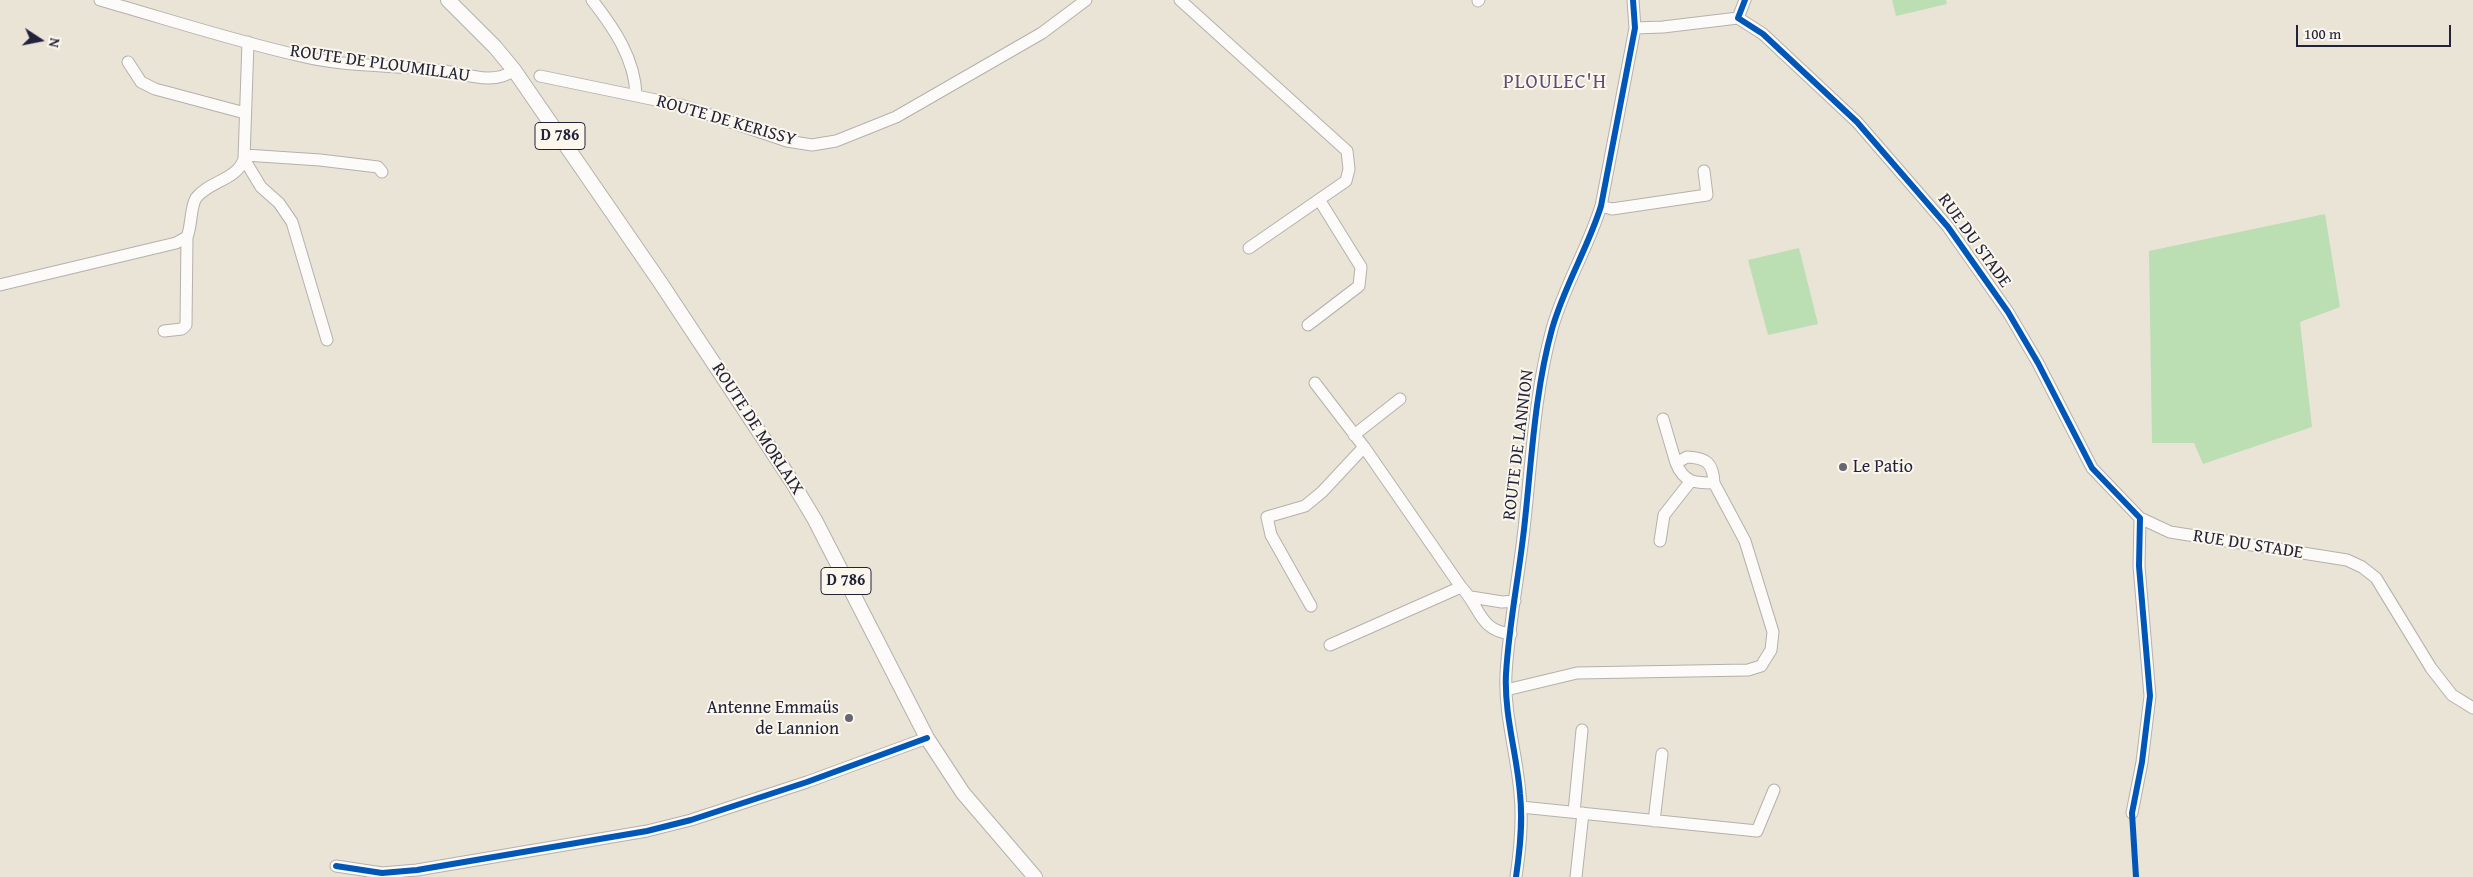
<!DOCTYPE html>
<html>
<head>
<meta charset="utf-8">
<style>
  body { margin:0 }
  #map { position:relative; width:2473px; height:877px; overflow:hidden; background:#eae4d7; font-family:"Gentium Book Plus",serif }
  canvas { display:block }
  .north { position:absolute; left:15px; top:15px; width:50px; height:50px; -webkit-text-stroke:4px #fbf7ec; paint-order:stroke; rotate:101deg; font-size:14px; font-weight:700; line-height:20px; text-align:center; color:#22223b }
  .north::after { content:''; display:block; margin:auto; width:18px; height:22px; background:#22223b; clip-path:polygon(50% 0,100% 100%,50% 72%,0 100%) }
  .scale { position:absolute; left:2296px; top:25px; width:155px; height:22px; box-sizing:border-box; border:2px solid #22223b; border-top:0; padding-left:6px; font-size:15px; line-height:18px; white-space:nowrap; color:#22223b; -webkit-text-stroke:4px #fbf7ec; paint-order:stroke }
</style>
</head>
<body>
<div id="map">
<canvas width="2473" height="877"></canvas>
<div class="north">N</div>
<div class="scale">100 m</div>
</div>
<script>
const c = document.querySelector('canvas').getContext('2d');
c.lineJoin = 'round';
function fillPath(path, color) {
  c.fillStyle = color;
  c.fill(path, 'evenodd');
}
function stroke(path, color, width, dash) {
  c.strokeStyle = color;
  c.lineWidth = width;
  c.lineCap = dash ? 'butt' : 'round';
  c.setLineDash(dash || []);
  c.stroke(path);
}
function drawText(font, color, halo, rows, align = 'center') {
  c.font = font + ' "Gentium Book Plus",serif';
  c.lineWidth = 4;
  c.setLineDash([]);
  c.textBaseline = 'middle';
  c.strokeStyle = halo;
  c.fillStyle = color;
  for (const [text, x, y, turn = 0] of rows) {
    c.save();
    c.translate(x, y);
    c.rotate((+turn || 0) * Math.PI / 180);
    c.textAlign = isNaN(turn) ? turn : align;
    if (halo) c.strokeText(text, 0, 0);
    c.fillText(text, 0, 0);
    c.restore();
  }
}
fillPath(new Path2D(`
  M1892,0H1946L1947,4L1896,16Z
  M2325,214L2340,307L2300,322L2312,427L2203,464L2194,443H2152L2149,251Z
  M1799,248L1818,324L1768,335L1748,260Z`), '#bbdeb2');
const minor = new Path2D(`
  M100,0C167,19 234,41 301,56C345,67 392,65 437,70C461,72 493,87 514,70
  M592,0C614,28 635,59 636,95
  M1180,0L1347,151L1349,169L1346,181L1249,248
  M1478,1L1479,0
  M1738,18L1763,34L1857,122L1948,227L2008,312L2038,363L2092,468L2140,518L2170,532L2347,560L2362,567L2376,578L2431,668L2452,695L2473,708
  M1738,18L1745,0
  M1635,28L1663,27L1738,18
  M128,62L141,82L155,89L245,113
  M540,76L680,105L787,141L812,145L836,141L896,117L1042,33L1086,0
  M245,155L320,160L378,167L382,172
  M244,159L261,187L279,203L292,222L327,340
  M1601,206L1612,209L1707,195L1704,171
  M0,285L176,243L187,237C192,225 190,208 196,198C209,181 237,180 244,159L248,42
  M1308,325L1359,286L1361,267L1320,201
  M164,331L182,329L186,325L187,237
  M1315,383L1364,447L1461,587C1481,607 1478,630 1511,634
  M1663,419L1676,463
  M1354,435L1400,399
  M1687,457C1707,458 1713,463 1714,483C1695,483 1684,483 1676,463Z
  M1660,541L1664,515L1690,482
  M1471,597L1502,602L1515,601
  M1311,606L1271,535L1267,517L1305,506L1322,492L1364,447
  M1330,645L1461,587
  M1506,690L1577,673L1748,670L1761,666L1771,650L1773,632L1745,541L1714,483
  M1521,807L1757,831L1774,790
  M1574,812L1582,730
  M2132,813L2142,762L2150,696L2139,566L2140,518
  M1654,821L1662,754
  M336,866L382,873L417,870L647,831L691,820L807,782L927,738
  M1516,877C1520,849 1523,822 1520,794C1517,754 1504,715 1506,674C1509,622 1520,571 1525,520C1532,455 1535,391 1552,329C1564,286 1588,248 1601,206L1635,28L1633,0
  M1576,877L1583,813`);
const major = new Path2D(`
  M448,0L495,47L514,70L660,282L791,480L815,520L927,738L963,793L1035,877`);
stroke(minor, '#b4b1ab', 13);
stroke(major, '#b4b1ab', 16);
stroke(minor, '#fcfbf9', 11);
stroke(major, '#fcfbf9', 14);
stroke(new Path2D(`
  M1745,0L1738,18L1763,34L1857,122L1948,227L2008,312L2038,363L2092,468L2140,518L2139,566L2150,696L2142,762L2132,813L2136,877
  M336,866L382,873L417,870L647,831L691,820L807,782L927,738
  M1516,877C1520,849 1523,822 1520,794C1517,754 1504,715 1506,674C1509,622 1520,571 1525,520C1532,455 1535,391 1552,329C1564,286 1588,248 1601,206L1635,28L1633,0`), '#0057b8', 6);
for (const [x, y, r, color] of [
  [1843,467,5,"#686672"],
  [849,718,5,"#686672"]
]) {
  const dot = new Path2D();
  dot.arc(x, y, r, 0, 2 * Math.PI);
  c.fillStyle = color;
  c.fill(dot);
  stroke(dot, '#fbf7ec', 2);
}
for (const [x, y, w] of [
  [560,136,50],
  [846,581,50]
]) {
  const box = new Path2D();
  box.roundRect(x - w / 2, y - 13.5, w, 27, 4);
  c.fillStyle = '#fbf7ec';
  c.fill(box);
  stroke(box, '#22223b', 1);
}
drawText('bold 16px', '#22223b', null, [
  ["D 786",560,136],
  ["D 786",846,581]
]);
drawText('18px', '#22223b', '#fbf7ec', [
  ["ROUTE DE PLOUMILLAU",380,64,8],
  ["ROUTE DE KERISSY",726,121,16],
  ["RUE DU STADE",1974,241,54],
  ["ROUTE DE MORLAIX",757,429,57],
  ["ROUTE DE LANNION",1519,445,-83],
  ["RUE DU STADE",2248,545,9]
]);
drawText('18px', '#22223b', '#fbf7ec', [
  ["Le Patio",1853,467],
  ["Antenne Emmaüs",839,708,"right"],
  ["de Lannion",839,729,"right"]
], 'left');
c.letterSpacing = '1px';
drawText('20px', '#5b4e74', '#fbf7ec', [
  ["PLOULEC'H",1555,83]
]);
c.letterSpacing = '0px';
</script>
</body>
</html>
